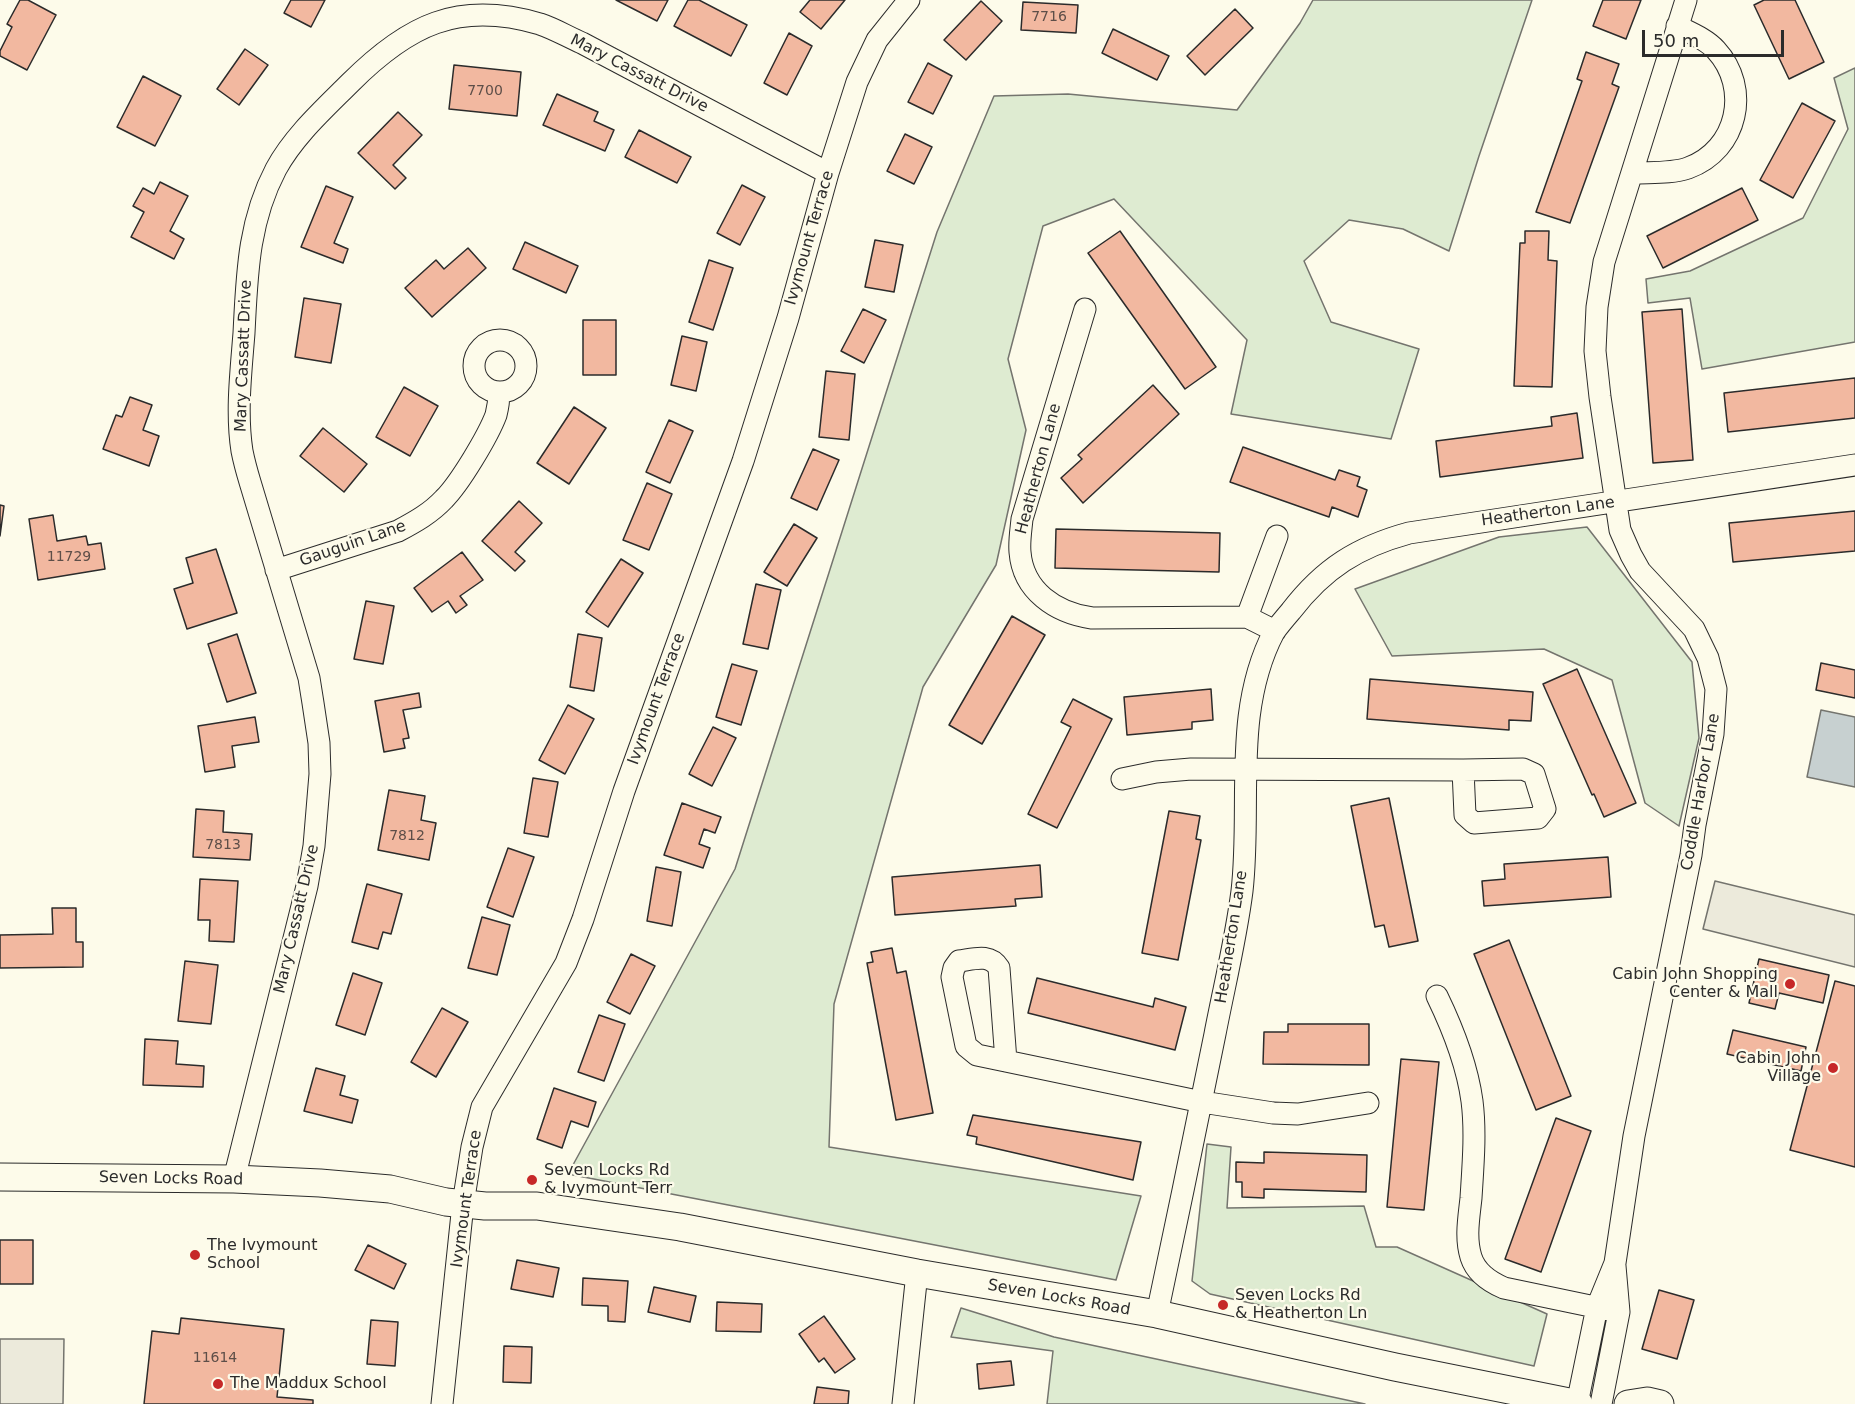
<!DOCTYPE html>
<html>
<head>
<meta charset="utf-8">
<style>
  body { margin:0 }
  #map { position:relative; width:1855px; height:1404px; overflow:hidden; background:#fdfbea; font-family:"DejaVu Sans",sans-serif }
  canvas { display:block }
  .scale { position:absolute; left:1642px; top:30px; width:142px; height:27px; box-sizing:border-box; border:3px solid #2b2b2b; border-top:0; padding-left:8px; font-size:18px; line-height:21px; white-space:nowrap; color:#2b2b2b; -webkit-text-stroke:4px #fdfbea; paint-order:stroke }
</style>
</head>
<body>
<div id="map">
<canvas width="1855" height="1404"></canvas>
<div class="scale">50 m</div>
</div>
<script>
const c = document.querySelector('canvas').getContext('2d');
c.lineJoin = 'round';
function fillPath(path, color) {
  c.fillStyle = color;
  c.fill(path, 'evenodd');
}
function stroke(path, color, width, dash) {
  c.strokeStyle = color;
  c.lineWidth = width;
  c.lineCap = dash ? 'butt' : 'round';
  c.setLineDash(dash || []);
  c.stroke(path);
}
function drawText(font, color, halo, rows, align = 'center') {
  c.font = font + ' "DejaVu Sans",sans-serif';
  c.lineWidth = 4.5;
  c.setLineDash([]);
  c.textBaseline = 'middle';
  c.strokeStyle = halo;
  c.fillStyle = color;
  for (const [text, x, y, turn = 0] of rows) {
    c.save();
    c.translate(x, y);
    c.rotate((+turn || 0) * Math.PI / 180);
    c.textAlign = isNaN(turn) ? turn : align;
    if (halo) c.strokeText(text, 0, 0);
    c.fillText(text, 0, 0);
    c.restore();
  }
}
const green = new Path2D(`
  M1313,0H1532L1479,156L1449,251L1403,229L1349,220L1304,261L1331,322L1419,349L1391,439L1231,414L1247,340L1114,199L1043,226L1008,359L1026,430L996,565L923,687L834,1004L829,1147L1141,1196L1116,1280L568,1174L735,869L937,232L994,96L1068,94L1237,110L1300,23Z
  M1855,68V342L1702,369L1690,298L1648,303L1646,279L1690,271L1803,218L1848,129L1834,78Z
  M1587,527L1692,662L1699,738L1679,826L1645,803L1612,680L1544,649L1392,656L1355,589L1499,537Z
  M1207,1144L1231,1147L1227,1208L1364,1206L1376,1247H1397L1547,1314L1534,1366L1210,1294L1192,1281Z
  M961,1308L1054,1337L1365,1404H1047L1053,1351L951,1337Z`);
fillPath(green, '#deebd1');
stroke(green, '#74746e', 1.5);
const parking = new Path2D(`
  M1715,881L1855,915V967L1703,929Z
  M0,1339H64L63,1404H0Z`);
fillPath(parking, '#eceadb');
stroke(parking, '#74746e', 1.5);
const water = new Path2D(`
  M1821,710L1855,717V787L1807,777Z`);
fillPath(water, '#c7d0d0');
stroke(water, '#74746e', 1.5);
const building = new Path2D(`
  M20,0H28L56,15L27,70L0,56V51L12,27L7,24Z
  M291,0H325L311,27L284,13Z
  M616,0H668L657,21Z
  M688,0H699L747,25L731,56L674,26Z
  M810,0H845L821,29L800,12Z
  M1603,0H1641L1626,39L1593,26Z
  M1764,0H1795L1824,62L1789,79L1754,5Z
  M981,1L1002,21L966,60L944,40Z
  M1023,2L1078,5L1076,33L1021,30Z
  M1235,9L1253,28L1205,75L1187,56Z
  M1113,29L1169,56L1157,80L1102,53Z
  M789,33L812,46L787,95L764,83Z
  M245,49L268,65L239,105L217,89Z
  M1586,52L1619,64L1612,84L1619,87L1570,223L1536,212L1582,81L1577,79Z
  M928,63L952,76L933,114L908,102Z
  M454,65L521,72L517,116L449,109Z
  M143,76L181,96L155,146L117,127Z
  M557,94L598,112L594,121L614,130L605,151L543,125Z
  M1802,103L1835,121L1793,198L1760,180Z
  M398,112L422,135L393,165L406,178L395,189L358,153Z
  M639,130L691,157L677,183L625,157Z
  M905,134L932,147L914,184L887,171Z
  M160,182L188,196L170,231L184,239L174,259L131,237L144,212L133,206L143,188L154,194Z
  M742,185L765,197L740,245L717,233Z
  M326,186L353,197L334,243L348,249L343,263L301,247Z
  M1742,188L1758,220L1663,268L1647,236Z
  M1120,231L1216,367L1185,389L1088,253Z
  M1525,231H1549L1548,260L1557,261L1552,387L1514,386L1520,243H1525Z
  M875,240L903,245L894,292L865,287Z
  M525,242L578,266L566,293L513,269Z
  M468,248L486,268L432,317L405,288L436,260L444,269Z
  M709,260L733,268L713,330L689,322Z
  M304,298L341,304L331,363L295,357Z
  M863,309L886,320L864,363L841,351Z
  M1682,309L1693,460L1653,463L1642,312Z
  M583,320H616V375H583Z
  M682,336L707,342L696,391L671,385Z
  M826,371L855,374L849,440L819,437Z
  M1855,378V418L1728,432L1724,393Z
  M1153,385L1179,414L1083,503L1061,478L1082,459L1078,455Z
  M404,387L438,406L410,456L376,437Z
  M130,397L152,405L143,430L159,436L149,466L103,449L116,415L122,417Z
  M574,407L606,428L569,484L537,463Z
  M1577,413L1583,458L1440,477L1436,441L1552,426L1551,417Z
  M669,420L693,431L670,483L646,472Z
  M323,428L367,464L344,492L300,456Z
  M1243,447L1335,480L1339,470L1360,477L1357,486L1367,490L1358,517L1332,507L1329,517L1230,482Z
  M813,449L839,460L817,510L791,498Z
  M647,483L672,494L649,550L623,540Z
  M519,501L542,523L515,552L525,561L515,571L482,541Z
  M0,505L4,506L0,536Z
  M1855,511V551L1733,562L1729,523Z
  M53,515L57,541L86,536L88,545L101,543L105,569L38,580L29,519Z
  M794,524L817,538L787,586L764,572Z
  M1056,529L1220,533L1219,572L1055,568Z
  M216,549L237,613L187,629L174,589L193,583L186,558Z
  M462,552L483,580L460,596L467,605L456,613L448,601L432,612L414,588Z
  M621,559L643,573L608,627L586,612Z
  M756,584L781,590L768,649L743,644Z
  M366,601L394,606L383,664L354,659Z
  M1012,616L1045,635L982,744L949,725Z
  M237,634L256,693L227,702L208,644Z
  M578,634L602,638L594,691L570,687Z
  M1821,663L1855,670V698L1816,690Z
  M732,664L757,671L741,725L716,717Z
  M1577,669L1636,803L1604,817L1594,794L1592,795L1543,684Z
  M1370,679L1533,692L1531,721L1509,720V730L1367,719Z
  M1211,689L1213,720L1192,722V729L1127,735L1124,697Z
  M419,693L421,707L403,710L409,738L403,739L405,748L384,752L375,701Z
  M1073,699L1112,719L1057,828L1028,814L1071,727L1061,722Z
  M568,705L594,719L565,774L539,760Z
  M255,717L259,742L232,746L235,767L205,772L198,726Z
  M713,727L736,738L712,786L689,774Z
  M533,778L558,782L548,837L524,833Z
  M389,790L425,796L421,820L436,823L429,860L378,850Z
  M1389,798L1418,941L1389,947L1384,925L1375,927L1351,806Z
  M682,803L721,817L715,833L704,829L699,844L710,848L703,868L664,855Z
  M196,809L224,811L223,832L252,834L250,860L193,857Z
  M1169,811L1200,816L1196,839L1201,840L1178,960L1142,953Z
  M508,848L534,857L513,917L487,907Z
  M1608,857L1611,897L1484,906L1482,881L1505,879L1504,864Z
  M1040,865L1042,897L1015,899L1016,906L895,915L892,877Z
  M656,867L681,872L672,926L647,921Z
  M200,879L238,881L234,942L209,941L210,920H198Z
  M367,884L402,894L391,934L383,932L378,949L352,942Z
  M52,908H76V942H83V967L0,968V935L53,934Z
  M482,917L510,925L497,975L468,968Z
  M1509,940L1571,1096L1536,1110L1474,954Z
  M892,948L897,973L906,971L933,1113L896,1120L867,963L873,962L871,952Z
  M631,954L655,966L630,1014L607,1002Z
  M1759,959L1829,975L1823,1003L1779,993L1775,1009L1749,1003Z
  M185,961L218,965L211,1024L178,1021Z
  M353,973L382,983L365,1035L336,1025Z
  M1037,978L1153,1007L1155,998L1186,1007L1175,1050L1028,1013Z
  M1835,981L1855,986V1167L1790,1150Z
  M442,1008L468,1022L436,1077L411,1062Z
  M599,1015L625,1024L604,1081L578,1072Z
  M1288,1024H1369V1065L1263,1064L1264,1032H1288Z
  M1733,1030L1806,1047L1801,1071L1727,1054Z
  M145,1039L178,1041L176,1064L204,1066L203,1087L143,1085Z
  M1401,1059L1439,1062L1424,1210L1387,1207Z
  M316,1068L345,1076L340,1095L358,1100L352,1123L304,1111Z
  M554,1088L596,1102L588,1127L571,1121L562,1148L537,1139Z
  M973,1115L1141,1142L1133,1180L976,1144L977,1137L967,1135Z
  M1556,1118L1591,1131L1541,1272L1505,1259Z
  M1264,1152L1367,1155L1366,1192L1264,1189V1198L1242,1197V1182H1236V1162L1264,1163Z
  M0,1240H33V1284H0Z
  M368,1245L406,1264L394,1289L355,1270Z
  M517,1260L559,1268L553,1297L511,1289Z
  M583,1278L628,1281L625,1322L608,1321V1306L582,1305Z
  M654,1287L696,1296L690,1322L648,1312Z
  M1659,1290L1694,1300L1677,1359L1642,1349Z
  M717,1302L762,1304L761,1332L716,1331Z
  M824,1316L855,1359L835,1373L824,1358L819,1362L799,1334Z
  M181,1318L284,1329L277,1397L313,1400V1404H144L152,1331L179,1334Z
  M371,1320L398,1322L395,1366L367,1364Z
  M504,1346L532,1347L531,1383L503,1382Z
  M1011,1361L1014,1385L979,1389L977,1364Z
  M817,1387L849,1391L848,1404H814Z`);
fillPath(building, '#f2b8a0');
stroke(building, '#2b2b2b', 1.5);
const minor = new Path2D(`
  M1633,173C1651,172 1671,174 1688,168C1738,150 1751,88 1716,50C1706,39 1691,33 1677,26
  M1085,309L1022,519C1021,530 1019,541 1020,552C1023,591 1056,613 1092,618L1247,617L1275,631
  M474 366a26 26 0 1 1 52 0a26 26 0 1 1-52 0Z
  M276,570L398,531C415,522 431,513 444,499C460,483 488,436 496,415C498,407 499,400 499,392
  M1247,617L1277,536
  M1122,779L1156,772L1191,769L1463,770L1523,769L1534,774L1545,809L1538,818L1474,823L1465,815L1463,770
  M1437,996C1453,1029 1467,1064 1472,1101C1476,1132 1473,1166 1471,1198C1469,1217 1465,1238 1471,1257C1476,1273 1490,1282 1504,1288L1619,1312
  M1006,1061L999,968C990,953 974,959 959,961L954,968L952,977L966,1046L977,1055L1202,1102L1273,1113L1298,1114L1368,1103
  M234,1179L307,886L314,846L320,774L319,743L313,703L309,678L250,482C247,472 244,461 242,451C236,412 241,372 244,333C247,275 248,222 276,169C294,136 323,110 350,83C408,25 458,0 540,24C555,29 568,37 582,43L828,173
  M1157,1314C1177,1221 1196,1127 1215,1034C1224,987 1236,939 1242,891C1252,805 1232,712 1274,632C1279,625 1285,618 1291,611C1324,568 1358,547 1409,533L1855,465
  M442,1404L463,1204L472,1147L482,1107L566,963L583,919L624,791L743,461L788,318L828,173L857,82L877,40L909,0
  M903,1404L917,1273
  M1577,1404L1597,1307L1615,1263L1634,1136L1691,855L1695,825L1713,734L1716,689L1708,658L1694,629L1640,571L1631,555L1620,530L1600,397L1595,351L1597,307L1604,262L1686,0
  M1601,1404L1619,1312L1615,1266`);
const major = new Path2D(`
  M0,1177L234,1179L320,1183L390,1189L446,1202L485,1206H537L680,1227L917,1273L1157,1314L1395,1367L1579,1404
  M1628,1404L1647,1401L1660,1404`);
stroke(minor, '#2b2b2b', 23);
stroke(major, '#2b2b2b', 29);
stroke(minor, '#fdfbea', 21);
stroke(major, '#fdfbea', 27);
for (const [x, y, r, color] of [
  [1790,984,6,"#c62828"],
  [1833,1068,6,"#c62828"],
  [532,1180,6,"#c62828"],
  [195,1255,6,"#c62828"],
  [1223,1305,6,"#c62828"],
  [218,1384,6,"#c62828"]
]) {
  const dot = new Path2D();
  dot.arc(x, y, r, 0, 2 * Math.PI);
  c.fillStyle = color;
  c.fill(dot);
  stroke(dot, '#fdfbea', 2);
}
drawText('14px', '#5d4e48', null, [
  ["7716",1049,17],
  ["7700",485,91],
  ["11729",69,557],
  ["7812",407,836],
  ["7813",223,845],
  ["11614",215,1358]
]);
drawText('16px', '#2b2b2b', '#fdfbea', [
  ["Mary Cassatt Drive",639,74,27],
  ["Ivymount Terrace",810,238,-74],
  ["Mary Cassatt Drive",244,356,-88],
  ["Heatherton Lane",1039,469,-75],
  ["Heatherton Lane",1548,512,-8],
  ["Gauguin Lane",353,544,-19],
  ["Ivymount Terrace",657,699,-70],
  ["Coddle Harbor Lane",1701,792,-80],
  ["Mary Cassatt Drive",297,919,-77],
  ["Heatherton Lane",1232,937,-81],
  ["Seven Locks Road",171,1179,1],
  ["Ivymount Terrace",467,1199,-82],
  ["Seven Locks Road",1059,1298,10]
]);
drawText('16px', '#2b2b2b', '#fdfbea', [
  ["Cabin John Shopping",1778,975,"right"],
  ["Center & Mall",1778,993,"right"],
  ["Cabin John",1821,1059,"right"],
  ["Village",1821,1077,"right"],
  ["Seven Locks Rd",544,1171],
  ["& Ivymount Terr",544,1189],
  ["The Ivymount",207,1246],
  ["School",207,1264],
  ["Seven Locks Rd",1235,1296],
  ["& Heatherton Ln",1235,1314],
  ["The Maddux School",230,1384]
], 'left');
</script>
</body>
</html>
